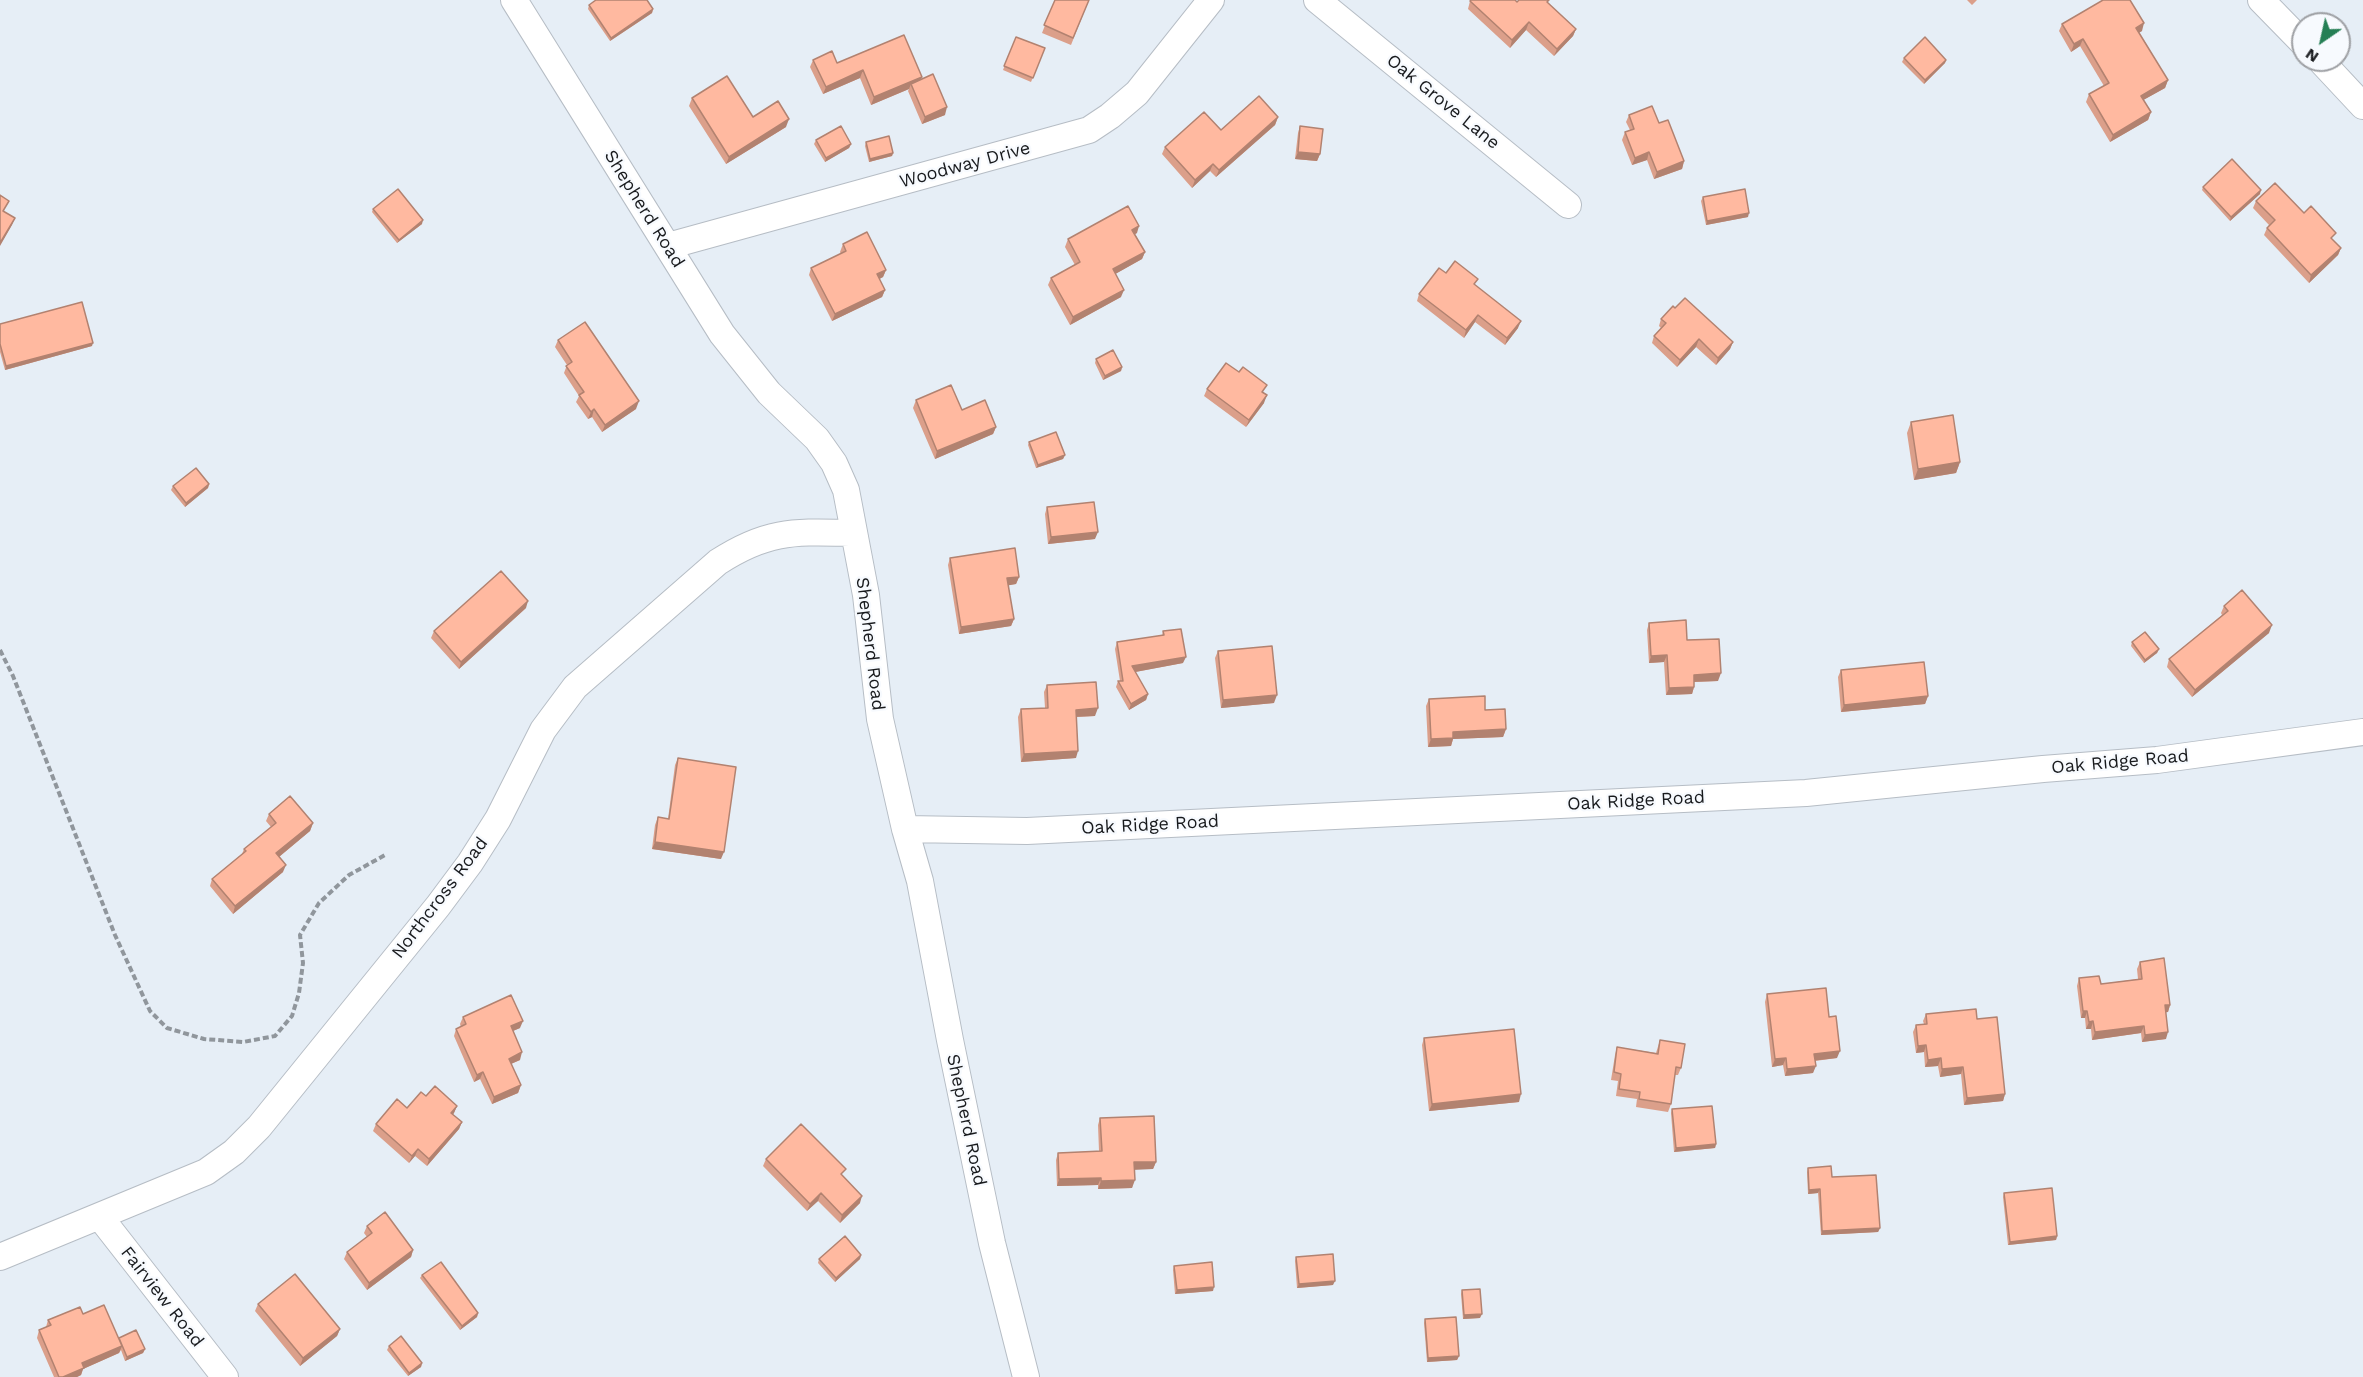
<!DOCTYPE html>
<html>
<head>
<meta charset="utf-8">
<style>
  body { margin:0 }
  #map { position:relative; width:2363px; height:1377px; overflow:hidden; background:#e6eef6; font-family:"Work Sans",sans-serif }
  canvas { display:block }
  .north { position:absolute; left:2291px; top:12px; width:60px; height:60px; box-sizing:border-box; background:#f7fafe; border:2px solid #9ea0a4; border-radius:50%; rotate:214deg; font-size:16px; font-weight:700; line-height:24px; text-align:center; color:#181a1d }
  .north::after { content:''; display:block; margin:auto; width:21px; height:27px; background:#257f55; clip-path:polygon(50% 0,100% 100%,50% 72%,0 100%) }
</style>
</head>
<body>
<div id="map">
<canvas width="2363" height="1377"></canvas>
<div class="north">N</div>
</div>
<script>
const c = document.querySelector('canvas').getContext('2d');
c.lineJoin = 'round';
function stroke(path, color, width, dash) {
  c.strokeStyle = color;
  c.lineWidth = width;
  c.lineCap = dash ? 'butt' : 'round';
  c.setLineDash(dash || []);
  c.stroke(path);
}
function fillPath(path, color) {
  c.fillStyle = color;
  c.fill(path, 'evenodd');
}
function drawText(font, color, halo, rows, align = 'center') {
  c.font = font + ' "Work Sans",sans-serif';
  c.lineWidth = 4.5;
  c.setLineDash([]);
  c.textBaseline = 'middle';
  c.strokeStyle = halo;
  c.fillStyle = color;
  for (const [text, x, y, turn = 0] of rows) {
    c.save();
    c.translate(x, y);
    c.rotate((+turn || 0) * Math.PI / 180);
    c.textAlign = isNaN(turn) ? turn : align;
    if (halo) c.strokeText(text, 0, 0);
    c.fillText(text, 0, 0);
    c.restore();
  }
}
const minor = new Path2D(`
  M514,0L722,334L769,393L817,439L834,463L846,490L866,595L880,719L905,829L920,881L950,1040L992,1243L1026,1377
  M1317,0L1568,205
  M2261,0L2303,43
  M2320,60L2363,106
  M668,246L1089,130L1110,116L1137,93L1211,0
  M905,829L1027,831L1806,793L2043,769L2157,760L2363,732
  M100,1217L225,1377
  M0,1257L206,1172L234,1152L259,1127L438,906L470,863L498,819L543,730L575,687L718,562C769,529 796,532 854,533`);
stroke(minor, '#b6bdc5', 28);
stroke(new Path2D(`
  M0,650L13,676L115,935L150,1011L167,1028L204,1039L243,1042L275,1036L292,1016L299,993L303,963L300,935L319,903L349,875L385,855`), '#90969c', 4, [6, 3]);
stroke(minor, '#fff', 26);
fillPath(new Path2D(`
  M1055,0H1089L1071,45L1042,33Z
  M1967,0H1977L1972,5Z
  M1470,1L1548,3L1576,29L1573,36L1554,56L1526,30L1510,48L1468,9Z
  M589,5L653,9L652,13L610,41L588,9Z
  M2062,24L2142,31L2139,32L2168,80L2165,88L2143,100L2151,112L2148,120L2110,142L2086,102L2089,94L2104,86L2080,46L2071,52L2059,31Z
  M1016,37L1045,48L1031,82L1003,70Z
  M1904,58L1946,60L1945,63L1924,84L1902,62Z
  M813,60L837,63L921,79L945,115L922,124L908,91L909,89L871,105L860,78L823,94L810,67Z
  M692,98L753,117L786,127L726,164L689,106Z
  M1629,115L1659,123L1684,161L1682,169L1654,179L1647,160L1632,165L1622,140L1625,132L1630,130L1626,122Z
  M1278,117L1275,125L1216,177L1210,171L1192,188L1162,154L1165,147L1221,130Z
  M1300,126L1320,154L1317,161L1295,159L1298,133Z
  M816,140L851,144L849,148L825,162L814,144Z
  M866,142L893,153L892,156L869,162L865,146Z
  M2203,187L2260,194L2230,221L2202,190Z
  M1703,197L1748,217L1706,225L1701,201Z
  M2256,201L2304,213L2341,248L2338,255L2309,283L2264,235L2267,228L2269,225L2253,208Z
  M373,209L422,224L397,243L372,212Z
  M1137,233L1135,234L1145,252L1142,259L1115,274L1121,297L1070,325L1048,285L1051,278L1075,265L1065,247L1068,239Z
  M843,244L886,270L883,277L879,279L885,290L882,297L832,321L809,275L811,268L841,254L840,252Z
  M1446,273L1475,285L1518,328L1505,345L1475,322L1464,338L1417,301L1419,294Z
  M1675,308L1733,342L1730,349L1716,365L1696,347L1677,367L1652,343L1654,336L1661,328L1659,326L1661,319Z
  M0,324L92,346L5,370L0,352Z
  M558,340L636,409L602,432L592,417L588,419L576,402L579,396L564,373L567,365L555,347Z
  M1096,359L1122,367L1121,371L1103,380L1095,363Z
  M1207,389L1264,403L1246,427L1204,396Z
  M916,400L962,410L996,427L993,434L935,459L913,408Z
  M1911,422L1960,462L1956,473L1914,480L1907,433Z
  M1029,442L1065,455L1063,459L1036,468L1028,445Z
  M209,484L208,488L185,507L171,490L173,486Z
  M1047,507L1095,539L1048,544L1045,514Z
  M950,558L1019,577L1016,584L1008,585L1014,619L1011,626L959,634L948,565Z
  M2224,606L2269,633L2192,697L2167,667L2169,659L2222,615L2221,613Z
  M526,608L459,669L431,638L434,631Z
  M1649,623L1687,640L1718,681L1694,682V687L1692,694L1666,695L1664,662L1649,663L1647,630Z
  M1163,631L1183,663L1135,672L1148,694L1146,700L1129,710L1116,687L1118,681H1120L1115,649L1117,642L1162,636Z
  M2132,642L2159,649L2157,653L2144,663L2131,646Z
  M1218,651L1274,703L1221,708L1215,658Z
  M1841,670L1928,696L1925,704L1841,712L1838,677Z
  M1047,685L1095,716L1076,717V758L1021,762L1018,717L1021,709L1045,708L1044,692Z
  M1429,699L1485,710L1506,729L1503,737L1453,739L1451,746L1428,747L1426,706Z
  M678,758L721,859L652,849L655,825L658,817L668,819L675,765Z
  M269,814L313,823L310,831L279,857L283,872L233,914L210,886L212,879L242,854L244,849L271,827L266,821Z
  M2140,962L2170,1005L2168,1012H2166V1039L2142,1042L2141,1033L2092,1040L2091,1029H2086L2085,1018H2081L2077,986L2079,978L2101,984L2138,979L2137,969Z
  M1767,994L1829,1017L1837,1058L1815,1061L1813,1073L1785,1076L1783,1065L1772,1067L1765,1002Z
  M1926,1014L1977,1019L2005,1094L2003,1101L1964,1105L1961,1074L1940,1077L1938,1066L1925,1067L1924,1052L1916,1053L1913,1032L1916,1025L1924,1024L1923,1021Z
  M463,1017L520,1028L513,1031L520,1060L511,1064L521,1085L518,1093L492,1104L480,1079L474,1082L454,1036L456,1029L461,1027L460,1024Z
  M1424,1038L1519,1102L1429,1111L1422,1045Z
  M1660,1040L1681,1068L1678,1075H1675L1671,1104L1668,1112L1636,1107L1637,1099L1616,1096L1618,1081L1611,1080L1615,1055L1617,1047L1656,1053Z
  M426,1096L457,1106L453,1115L462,1122L459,1129L427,1166L415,1156L409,1163L373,1131L376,1124L407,1108Z
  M1672,1109L1716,1144L1715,1148L1674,1152L1671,1113Z
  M1100,1118L1156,1162L1153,1169H1135L1132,1188L1098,1189V1185L1057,1186L1056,1160L1058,1153L1099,1151L1098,1125Z
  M766,1159L843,1176L860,1203L840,1223L818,1201L807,1211L763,1166Z
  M1808,1168L1832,1177L1880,1228L1878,1232L1821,1235L1818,1193L1808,1194L1807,1172Z
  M2004,1193L2057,1236L2056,1240L2008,1245L2003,1197Z
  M367,1226L413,1250L411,1257L367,1290L344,1259L347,1252L367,1237L364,1233Z
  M861,1255L860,1259L835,1282L818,1263L819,1259Z
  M1296,1257L1333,1285L1297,1288L1295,1261Z
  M1174,1266L1213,1291L1175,1294L1173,1270Z
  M422,1275L478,1313L477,1317L460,1330L420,1278Z
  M1462,1290L1480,1318L1463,1319L1461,1294Z
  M258,1304L340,1329L337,1336L300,1366L255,1311Z
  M83,1314L119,1338L145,1349L143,1353L125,1361L121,1350L119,1353L83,1369L81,1375L77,1377H54L37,1338L39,1330L46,1327L48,1320Z
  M1425,1319L1459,1356L1457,1360L1427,1362L1424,1323Z
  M389,1346L422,1363L421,1367L408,1376L387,1350Z`), '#db9f8a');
fillPath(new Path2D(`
  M653,9L652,13L610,41L611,38Z
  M1529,22L1526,30L1510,48L1512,40Z
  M2144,23L2142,31L2134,36L2136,28Z
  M1576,29L1573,36L1554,56L1557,49Z
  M2083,39L2080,46L2071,52L2074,44Z
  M1946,60L1945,63L1924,84L1925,80Z
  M863,70L860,78L823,94L826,87Z
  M922,77L919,85L911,84L909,89L871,105L874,97Z
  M2168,80L2165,88L2138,103L2141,96Z
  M947,107L945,115L922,124L925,117Z
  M2151,112L2148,120L2110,142L2113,135Z
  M1278,117L1275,125L1216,177L1219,170Z
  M789,119L786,127L726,164L729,157Z
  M851,144L849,148L825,162L826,158Z
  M1298,152L1320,154L1317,161L1295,159Z
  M1649,152L1647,160L1632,165L1635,158Z
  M893,153L892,156L869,162L870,159Z
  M1684,161L1682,169L1654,179L1657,172Z
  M1213,164L1210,171L1192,188L1195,180Z
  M2261,190L2260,194L2230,221L2231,217Z
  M1749,213L1748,217L1706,225L1707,221Z
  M15,218L12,225L0,246V243Z
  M423,220L422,224L397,243L399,240Z
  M1139,226L1137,233L1130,237L1132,230Z
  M2341,248L2338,255L2309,283L2311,275Z
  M1145,252L1142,259L1110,277L1113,269Z
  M886,270L883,277L874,282L877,274Z
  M885,290L882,297L832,321L835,314Z
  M1124,290L1121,297L1070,325L1073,317Z
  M1478,315L1475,322L1464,338L1466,330Z
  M1521,321L1518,328L1505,345L1507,338Z
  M1699,339L1696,347L1677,367L1680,360Z
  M1733,342L1730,349L1716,365L1718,358Z
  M93,343L92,346L5,370L6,366Z
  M1122,367L1121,371L1103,380L1105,376Z
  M1267,395L1264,403L1246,427L1249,420Z
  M639,401L636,409L602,432L605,425Z
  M594,409L592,417L588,419L591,412Z
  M996,427L993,434L935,459L937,451Z
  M1065,455L1063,459L1036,468L1038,465Z
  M1960,462L1956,473L1914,480L1918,469Z
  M209,484L208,488L185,507L186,503Z
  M1098,532L1095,539L1048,544L1051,537Z
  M1019,577L1016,584L1005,586L1007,578Z
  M528,601L526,608L459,669L461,662Z
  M1014,619L1011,626L959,634L961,627Z
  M2272,625L2269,633L2192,697L2195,690Z
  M2159,649L2157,653L2144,663L2145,660Z
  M1667,655L1664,662L1649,663L1651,656Z
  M1186,657L1183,663L1130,673L1132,666Z
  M1721,673L1718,681L1691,682L1694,675Z
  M1694,687L1692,694L1666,695L1669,688Z
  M1148,694L1146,700L1129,710L1131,704Z
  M1277,695L1274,703L1221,708L1223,700Z
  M1928,696L1925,704L1841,712L1844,705Z
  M1098,708L1095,716L1073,717L1076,710Z
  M1506,729L1503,737L1453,739L1451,746L1428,747L1431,739L1453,732Z
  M1078,751L1076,758L1021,762L1024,754Z
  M313,823L310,831L274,861L276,853Z
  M655,842L724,852L721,859L652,849Z
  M286,865L283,872L233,914L235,906Z
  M2165,1005H2170L2168,1012L2162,1013Z
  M2083,1011H2087L2085,1018H2081Z
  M523,1021L520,1028L508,1033L511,1026Z
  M2093,1021L2091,1029H2086L2089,1022Z
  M2144,1026L2141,1033L2092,1040L2095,1032Z
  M2168,1032L2166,1039L2142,1042L2145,1035Z
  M1926,1045L1924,1052L1916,1053L1918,1046Z
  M1840,1051L1837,1058L1811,1061L1814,1054Z
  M522,1052L520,1060L506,1066L509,1059Z
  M1786,1058L1783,1065L1772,1067L1775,1059Z
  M1941,1058L1938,1066L1925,1067L1928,1060Z
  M1816,1066L1813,1073L1785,1076L1787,1069Z
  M1963,1067L1961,1074L1940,1077L1942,1069Z
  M483,1072L480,1079L474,1082L477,1075Z
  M521,1085L518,1093L492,1104L494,1097Z
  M1521,1094L1519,1102L1429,1111L1432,1104Z
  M2005,1094L2003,1101L1964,1105L1967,1098Z
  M457,1106L454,1113L448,1120L451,1113Z
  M462,1122L459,1129L427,1166L429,1159Z
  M1716,1144L1715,1148L1674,1152L1676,1148Z
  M418,1149L415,1156L409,1163L412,1156Z
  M1134,1162H1156L1153,1169L1132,1170Z
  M1101,1178L1098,1185L1057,1186L1059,1179Z
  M1135,1180L1132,1188L1098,1189L1101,1181Z
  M1820,1189L1818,1193L1808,1194L1809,1190Z
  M821,1193L818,1201L807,1211L810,1204Z
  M862,1196L860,1203L840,1223L842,1215Z
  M1880,1228L1878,1232L1821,1235L1822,1231Z
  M2057,1236L2056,1240L2008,1245L2010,1242Z
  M413,1250L411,1257L367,1290L369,1283Z
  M861,1255L860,1259L835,1282L836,1278Z
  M1335,1281L1333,1285L1297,1288L1299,1284Z
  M1214,1287L1213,1291L1175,1294L1177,1290Z
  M478,1313L477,1317L460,1330L462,1326Z
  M1482,1314L1480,1318L1463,1319L1464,1315Z
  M340,1329L337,1336L300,1366L303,1358Z
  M122,1346L119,1353L83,1369L81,1375L77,1377H63L82,1363Z
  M145,1349L143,1353L125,1361L127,1357Z
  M1459,1356L1457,1360L1427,1362L1428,1358Z
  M422,1363L421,1367L408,1376L409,1373Z`), '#b28270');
const building = new Path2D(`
  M596,0H647L653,9L611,38L589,5Z
  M1055,0H1089L1073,38L1044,25Z
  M1471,0H1515L1517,2L1519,0H1549L1547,2L1576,29L1557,49L1529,22L1512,40L1470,1Z
  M2103,0H2130L2144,23L2136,28L2168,80L2141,96L2151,112L2113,135L2089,94L2109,83L2083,39L2074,44L2062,24Z
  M904,35L922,77L874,97L863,70L826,87L813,60L832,51L837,63Z
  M1016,37L1045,48L1033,78L1004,66Z
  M1925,37L1946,60L1925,80L1904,58Z
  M933,74L947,107L925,117L911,84Z
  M727,76L753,117L778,101L789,119L729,157L692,98Z
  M1259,96L1278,117L1219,170L1213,164L1195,180L1165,147L1204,112L1221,130Z
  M1652,106L1659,123L1668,120L1684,161L1657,172L1649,152L1635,158L1625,132L1634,129L1629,115Z
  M841,126L851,144L826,158L816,140Z
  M1300,126L1323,129L1320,154L1298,152Z
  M889,136L893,153L870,159L866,142Z
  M2232,159L2261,190L2231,217L2203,187Z
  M2275,183L2304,213L2311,206L2336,233L2331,238L2341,248L2311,275L2267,228L2275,220L2256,201Z
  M398,189L423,220L399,240L373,209Z
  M1745,189L1749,213L1707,221L1703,197Z
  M0,195L9,201L3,211L15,218L0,243Z
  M1128,206L1139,226L1132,230L1145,252L1113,269L1124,290L1073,317L1051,278L1080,262L1068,239Z
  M867,232L886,270L877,274L885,290L835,314L811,268L846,251L843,244Z
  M1455,261L1478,279L1474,284L1521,321L1507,338L1478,315L1466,330L1419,294L1439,268L1446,273Z
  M1685,298L1733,342L1718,358L1699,339L1680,360L1654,336L1666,323L1661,319L1673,306L1675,308Z
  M82,302L93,343L6,366L0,344V324Z
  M585,322L639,401L605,425L594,409L591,412L579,395L584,392L566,366L572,362L558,340Z
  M1113,350L1122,367L1105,376L1096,359Z
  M1226,363L1239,372L1243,367L1267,385L1262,392L1267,395L1249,420L1207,389Z
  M951,385L962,410L985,400L996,427L937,451L916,400Z
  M1953,415L1960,462L1918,469L1911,422Z
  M1056,432L1065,455L1038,465L1029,442Z
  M196,468L209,484L186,503L173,486Z
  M1094,502L1098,532L1051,537L1047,507Z
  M1015,548L1019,577L1007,578L1014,619L961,627L950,558Z
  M501,571L528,601L461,662L434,631Z
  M2242,590L2272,625L2195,690L2169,659L2228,611L2224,606Z
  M1686,620L1687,640L1719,639L1721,673L1694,675V687L1669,688L1667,655L1651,656L1649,623Z
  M1181,629L1186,657L1132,666L1148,694L1131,704L1118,681H1123L1117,642L1164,635L1163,631Z
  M2145,632L2159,649L2145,660L2132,642Z
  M1272,646L1277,695L1223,700L1218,651Z
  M1924,662L1928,696L1844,705L1841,670Z
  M1096,682L1098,708L1076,710L1078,751L1024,754L1021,709L1048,708L1047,685Z
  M1485,696V710L1505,709L1506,729L1453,732V738L1431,739L1429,699Z
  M678,758L736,767L724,852L655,842L658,817L669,819Z
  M290,796L313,823L276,853L286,865L235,906L212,879L246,851L244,849L276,823L269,814Z
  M2164,958L2170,1005H2165L2168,1032L2145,1035L2144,1026L2095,1032L2093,1021L2089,1022L2087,1011H2083L2079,978L2099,976L2101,984L2142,979L2140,962Z
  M1826,988L1829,1017L1836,1016L1840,1051L1814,1054L1816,1066L1787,1069L1786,1058L1775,1059L1767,994Z
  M511,995L523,1021L511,1026L522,1052L509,1059L521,1085L494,1097L483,1072L477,1075L456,1029L466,1024L463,1017Z
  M1976,1009L1977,1019L1997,1017L2005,1094L1967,1098L1963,1067L1942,1069L1941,1058L1928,1060L1926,1045L1918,1046L1916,1025L1927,1024L1926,1014Z
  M1514,1029L1521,1094L1432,1104L1424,1038Z
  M1660,1040L1685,1044L1681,1068L1676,1067L1671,1104L1639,1099L1640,1092L1619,1089L1621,1074L1614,1072L1617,1047L1658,1054Z
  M435,1086L457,1106L451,1113L462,1122L429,1159L418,1149L412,1156L376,1124L397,1099L407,1108L421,1092L426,1096Z
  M1712,1106L1716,1144L1676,1148L1672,1109Z
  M1154,1116L1156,1162H1134L1135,1180L1101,1181V1178L1059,1179L1058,1153L1102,1151L1100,1118Z
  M801,1124L846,1169L841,1174L862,1196L842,1215L821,1193L810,1204L766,1159Z
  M1831,1166L1832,1177L1876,1175L1880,1228L1822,1231L1820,1189L1809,1190L1808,1168Z
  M2052,1188L2057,1236L2010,1242L2004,1193Z
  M385,1212L413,1250L369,1283L347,1252L372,1233L367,1226Z
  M845,1236L861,1255L836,1278L819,1259Z
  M1333,1254L1335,1281L1299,1284L1296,1257Z
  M441,1262L478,1313L462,1326L422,1275Z
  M1212,1262L1214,1287L1177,1290L1174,1266Z
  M295,1274L340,1329L303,1358L258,1304Z
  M1480,1289L1482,1314L1464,1315L1462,1290Z
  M104,1305L122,1346L82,1363L84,1368L63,1377H59L39,1330L51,1325L48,1320L80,1307L83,1314Z
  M1456,1317L1459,1356L1428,1358L1425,1319Z
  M136,1330L145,1349L127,1357L119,1338Z
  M401,1336L422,1363L409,1373L389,1346Z`);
fillPath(building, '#ffb9a0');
stroke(building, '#b28270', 1.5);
drawText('18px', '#181a1d', '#f7fafe', [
  ["Oak Grove Lane",1443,102,39],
  ["Woodway Drive",965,165,-15],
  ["Shepherd Road",644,209,58],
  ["Shepherd Road",870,644,83],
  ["Oak Ridge Road",2120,762,-5],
  ["Oak Ridge Road",1636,801,-3],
  ["Oak Ridge Road",1150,825,-3],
  ["Northcross Road",440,898,-53],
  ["Shepherd Road",966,1120,78],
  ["Fairview Road",162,1297,52]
]);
</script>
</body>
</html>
